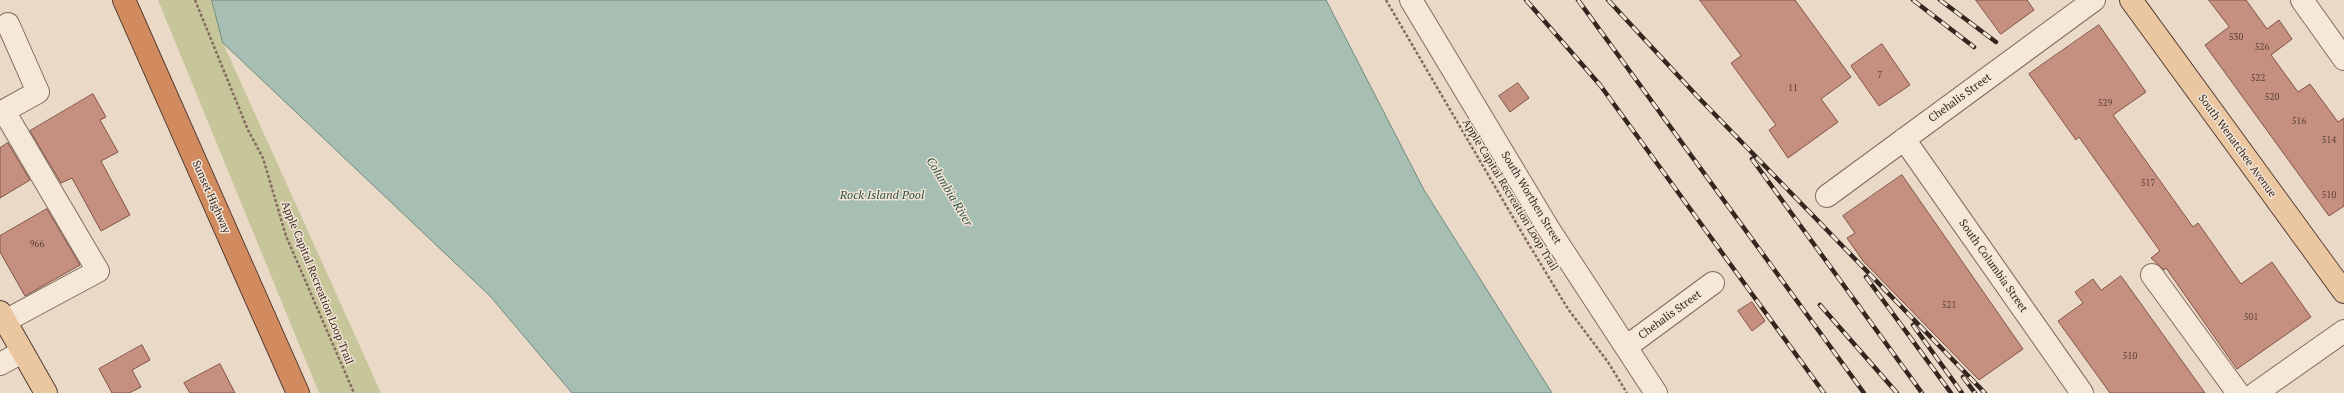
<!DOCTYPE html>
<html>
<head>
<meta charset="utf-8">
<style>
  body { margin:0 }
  canvas { display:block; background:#ead9c6 }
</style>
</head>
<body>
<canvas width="2344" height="393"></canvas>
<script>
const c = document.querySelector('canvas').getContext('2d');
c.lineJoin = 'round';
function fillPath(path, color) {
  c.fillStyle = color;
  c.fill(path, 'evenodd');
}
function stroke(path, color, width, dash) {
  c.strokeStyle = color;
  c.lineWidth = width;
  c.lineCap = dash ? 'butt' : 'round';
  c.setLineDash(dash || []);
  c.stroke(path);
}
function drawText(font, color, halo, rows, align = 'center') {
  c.font = font + ' "PT Serif",serif';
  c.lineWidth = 3;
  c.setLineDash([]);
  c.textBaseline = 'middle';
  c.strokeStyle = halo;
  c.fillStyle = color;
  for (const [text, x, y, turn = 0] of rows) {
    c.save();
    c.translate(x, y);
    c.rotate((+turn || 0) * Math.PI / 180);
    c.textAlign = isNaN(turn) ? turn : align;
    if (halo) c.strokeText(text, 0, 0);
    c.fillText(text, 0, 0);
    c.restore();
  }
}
fillPath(new Path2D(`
  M158,0H212L223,43L381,393H319Z`), '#c7c59a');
const water = new Path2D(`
  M212,0H1326L1424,190L1552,393H572L490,296L223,43Z`);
fillPath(water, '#a7beb3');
stroke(water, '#6e8b7f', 1);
const building = new Path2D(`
  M1700,0H1795L1851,77L1821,99L1838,122L1788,158L1769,130L1776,125L1731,63L1741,56Z
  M1976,0H2027L2034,10L2001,34Z
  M2209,0H2246L2267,29L2279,20L2292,39L2271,55L2298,92L2310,84L2338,122L2344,118V206L2329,216L2205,45L2229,27Z
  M2099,25L2146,92L2113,115L2193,227L2198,223L2241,284L2272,262L2311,317L2237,369L2166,268L2164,270L2151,258L2160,251L2079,137L2076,140L2029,74Z
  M1882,44L1910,85L1879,106L1851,66Z
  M1518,83L1529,98L1510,112L1499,96Z
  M93,94L106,117L100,120L118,152L101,161L130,215L101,231L72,178L61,183L30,131Z
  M8,143L30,180L0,198V148Z
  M1902,175L2023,349L1979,380L1863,261L1847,238L1855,233L1843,216Z
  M47,209L80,265L25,296L0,252V236Z
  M2121,276L2205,393H2110L2058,321L2083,303L2075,292L2093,279L2101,290Z
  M1752,302L1765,321L1752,331L1738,311Z
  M142,345L150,360L132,370L141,387L129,393H112L99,369Z
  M220,364L235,393H190L184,383Z`);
fillPath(building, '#c5907f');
stroke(building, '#815245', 1);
const minor = new Path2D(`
  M1411,0L1548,228L1656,393
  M2302,0L2344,59
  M4,111L98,271L5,321
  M0,113L38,92L8,24
  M1904,139L2082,393
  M1827,196L2094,0
  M2152,275L2238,393
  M1626,347L1713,283
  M0,364L22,352
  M2256,393L2344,331`);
const major = new Path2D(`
  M2131,0L2344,292
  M0,312L46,393`);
const highway = new Path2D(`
  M124,0L298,393`);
stroke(minor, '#846b5d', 24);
stroke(major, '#523b31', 24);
stroke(highway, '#523b31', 24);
stroke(new Path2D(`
  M195,0L248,130L263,158L286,236L354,393
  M1386,0L1525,238L1568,309L1608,362L1627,393`), '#846b5d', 2.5, [3, 2]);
stroke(minor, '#f6e8d8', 22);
stroke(major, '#eac7a1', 22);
stroke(highway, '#d28b5e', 22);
const rail = new Path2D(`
  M1526,0L1600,85L1824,393
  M1578,0L1864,393
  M1608,0L1697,96L1985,393
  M1913,0L1974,47
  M1940,0L1996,42
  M1752,159L1922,393
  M1866,277L1951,393
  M1820,305L1897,393
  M1913,325L1962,393
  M1963,377L1975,393`);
stroke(rail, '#352620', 4.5);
stroke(rail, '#f2e5d5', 3, [9]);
drawText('9px', '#594038', null, [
  ["530",2236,37],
  ["526",2262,47],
  ["7",1880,75],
  ["522",2258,78],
  ["11",1793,88],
  ["520",2272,97],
  ["529",2105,103],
  ["516",2299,121],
  ["514",2329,140],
  ["517",2148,183],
  ["510",2329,195],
  ["966",37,244],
  ["521",1949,305],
  ["501",2251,317],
  ["510",2130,356]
]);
drawText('11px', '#352620', '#f2e5d5', [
  ["Chehalis Street",1960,98,-36],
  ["South Wenatchee Avenue",2237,146,54],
  ["Apple Capital Recreation Loop Trail",1510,195,59],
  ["Sunset Highway",211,197,66],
  ["South Worthen Street",1531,198,59],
  ["South Columbia Street",1993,266,55],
  ["Apple Capital Recreation Loop Trail",317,283,68],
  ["Chehalis Street",1670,315,-36]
]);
drawText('italic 12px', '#30544b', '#f2e5d5', [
  ["Columbia River",949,192,59],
  ["Rock Island Pool",882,196]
]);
</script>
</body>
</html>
